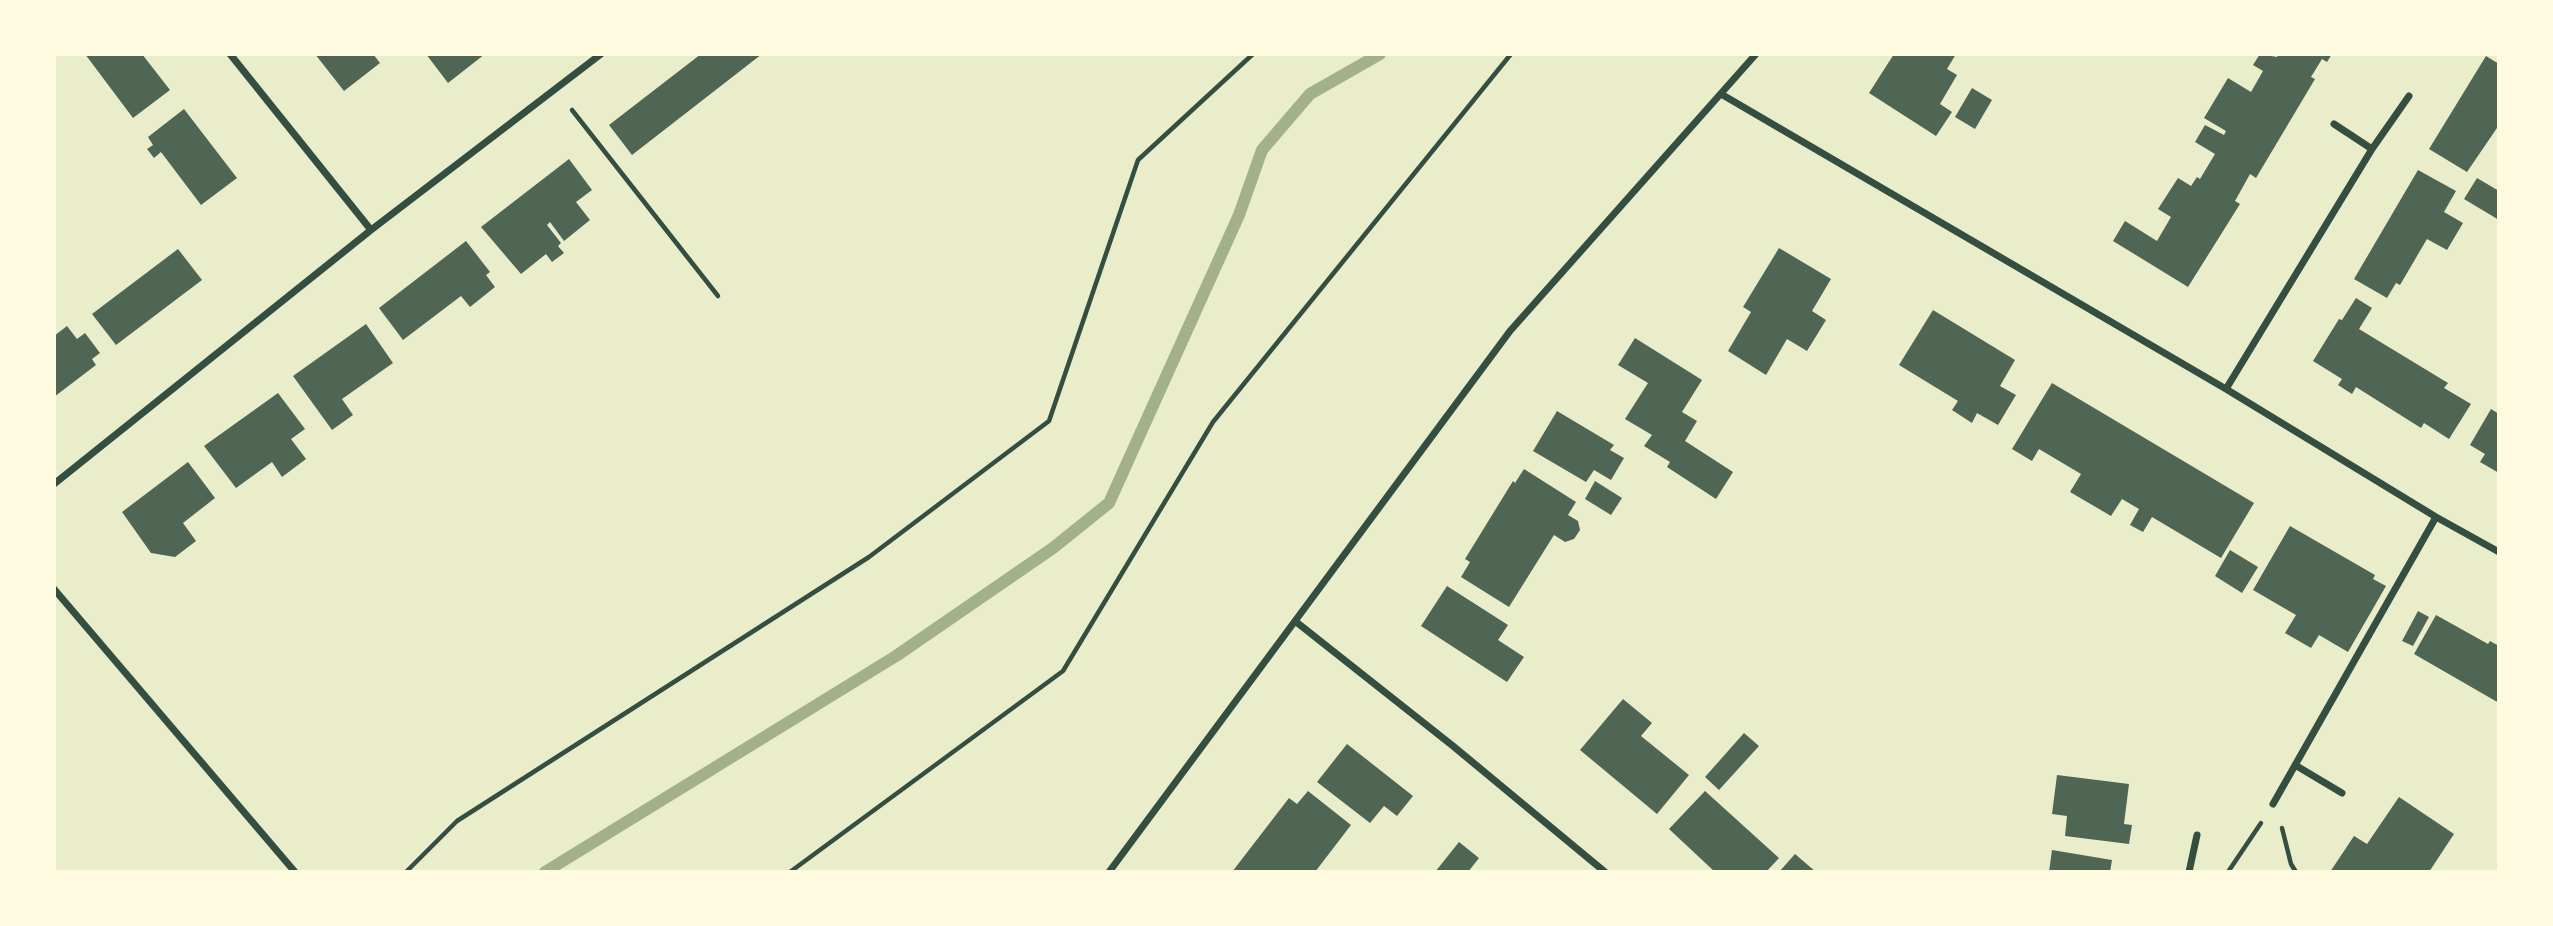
<!DOCTYPE html>
<html>
<head>
<meta charset="utf-8">
<style>
  body { margin:0 }
  #map { position:relative; width:2553px; height:926px; overflow:hidden; background:#e9edc9; font-family:Commissioner,sans-serif }
  canvas { display:block }
  .frame { position:absolute; inset:0; border:56px solid #fefae0; pointer-events:none }
</style>
</head>
<body>
<div id="map">
<canvas width="2553" height="926"></canvas>
<div class="frame"></div>
</div>
<script>
const c = document.querySelector('canvas').getContext('2d');
c.lineJoin = 'round';
function stroke(path, color, width, dash) {
  c.strokeStyle = color;
  c.lineWidth = width;
  c.lineCap = dash ? 'butt' : 'round';
  c.setLineDash(dash || []);
  c.stroke(path);
}
function fillPath(path, color) {
  c.fillStyle = color;
  c.fill(path, 'evenodd');
}
stroke(new Path2D(`
  M545,872L896,656L1053,548L1109,503L1239,215L1262,150L1310,94L1380,54`), '#a3b18a', 12);
fillPath(new Path2D(`
  M85,54H142L170,90L133,118Z
  M315,54H373L380,63L344,91Z
  M426,54H485L448,83Z
  M701,54H762L632,155L609,125Z
  M1894,54H1956L1947,69L1957,75L1940,104L1952,112L1936,136L1869,93Z
  M2260,54L2277,57L2278,54H2332L2327,62L2322,59L2311,77L2315,79L2256,178L2250,174L2235,201L2240,204L2188,287L2113,241L2125,221L2157,241L2171,217L2158,209L2178,178L2191,186L2197,177L2200,179L2215,154L2195,142L2205,125L2224,135L2226,131L2204,118L2228,78L2251,92L2263,71L2253,65Z
  M2486,56L2499,64V125L2467,172L2429,149Z
  M1972,88L1992,100L1975,129L1955,117Z
  M184,109L237,178L201,205L161,152L154,158L147,149L153,145L148,137Z
  M569,159L592,190L576,202L590,220L564,241L550,222L547,225L561,243L558,246L564,253L552,262L546,254L521,274L481,227Z
  M2418,170L2456,191L2444,212L2463,223L2447,250L2427,239L2400,285L2396,283L2387,298L2354,279Z
  M2477,178L2499,191V220L2464,199Z
  M466,241L490,272L486,275L495,287L470,307L461,296L403,340L379,308Z
  M1779,248L1831,279L1812,311L1826,320L1807,351L1787,339L1766,375L1728,351L1751,312L1743,307Z
  M178,249L202,280L116,345L92,314Z
  M2356,298L2372,308L2359,329L2448,383L2444,388L2471,404L2449,439L2424,423L2421,428L2356,387L2352,394L2338,385L2342,379L2313,361L2339,319L2342,320Z
  M1933,310L2015,360L2000,386L2016,395L1998,425L1977,413L1972,423L1952,410L1958,401L1899,365Z
  M366,324L393,363L342,399L353,415L332,430L293,376Z
  M67,326L77,339L85,333L100,353L92,359L96,365L54,397V336Z
  M1635,338L1702,380L1682,412L1697,421L1685,441L1733,472L1716,499L1667,467L1670,462L1644,446L1652,435L1625,419L1648,383L1618,365Z
  M2052,383L2254,503L2221,558L2152,517L2143,532L2130,525L2139,509L2122,499L2111,516L2070,492L2081,474L2039,449L2032,461L2012,449Z
  M278,393L305,429L291,439L306,459L282,477L272,462L236,488L204,446Z
  M2491,409L2499,414V473L2480,462L2485,454L2470,445Z
  M1557,411L1614,445L1610,450L1624,458L1611,480L1594,470L1586,482L1533,451Z
  M188,462L215,498L183,523L196,541L175,557L151,553L122,512Z
  M1524,469L1576,502L1568,515L1578,521L1580,530L1574,539L1565,542L1554,535L1509,607L1461,577L1470,562L1465,559L1513,481L1515,483Z
  M1595,481L1622,498L1611,515L1585,499Z
  M2290,526L2375,575L2373,579L2386,586L2348,652L2319,635L2311,648L2285,633L2296,615L2253,590Z
  M2230,550L2258,567L2242,593L2215,576Z
  M1447,586L1508,625L1498,640L1524,657L1507,682L1421,626Z
  M2418,611L2429,617L2413,646L2402,641Z
  M2436,615L2488,644L2490,641L2499,646V703L2414,654Z
  M1623,699L1652,723L1641,736L1689,775L1657,814L1580,750Z
  M1744,733L1759,746L1719,790L1705,777Z
  M1347,744L1413,796L1397,816L1384,806L1370,823L1317,782Z
  M2057,775L2129,784L2124,824L2132,825L2129,844L2065,836L2067,816L2052,814Z
  M1308,791L1351,825L1315,872H1232L1289,798L1297,804Z
  M1705,791L1779,858L1766,872H1715L1669,829Z
  M2399,797L2454,834L2429,872H2330L2354,836L2367,844Z
  M1459,842L1479,858L1468,872H1435Z
  M2052,850L2112,860L2110,872H2049Z
  M1795,854L1816,872H1779Z`), '#4f6655');
stroke(new Path2D(`
  M572,110L718,296
  M2282,828L2291,864L2296,872
  M406,872L457,821L869,557L1049,421L1138,160L1253,54
  M790,872L1063,671L1213,422L1511,54
  M2228,872L2261,823`), '#344e41', 4.5);
stroke(new Path2D(`
  M230,54L371,230
  M1721,94L2226,389L2436,517L2499,552
  M2334,124L2372,149
  M2226,389L2372,149L2409,96
  M54,484L371,230L601,54
  M54,589L295,872
  M1295,621L1453,746L1605,872
  M2295,765L2342,793
  M2273,804L2436,517
  M1109,872L1510,331L1756,54
  M2189,872L2197,835`), '#344e41', 7);
</script>
</body>
</html>
